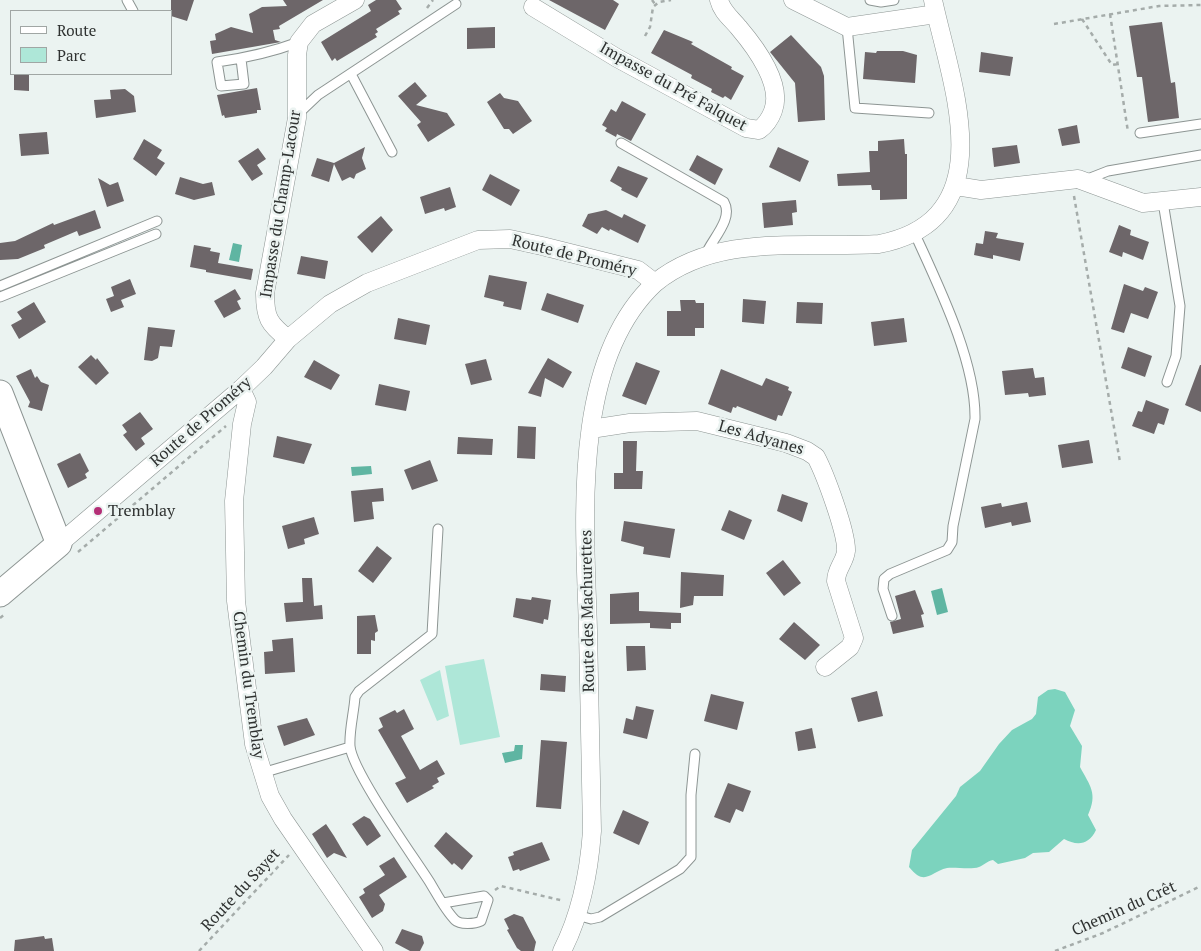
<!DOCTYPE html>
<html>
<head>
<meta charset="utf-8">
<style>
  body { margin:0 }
  #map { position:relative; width:1201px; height:951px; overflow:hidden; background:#ebf3f1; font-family:"PT Serif",serif }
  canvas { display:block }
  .legend { position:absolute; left:10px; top:10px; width:162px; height:65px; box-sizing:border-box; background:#ebf3f1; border:1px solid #a0a6a4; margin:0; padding:6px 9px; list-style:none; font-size:15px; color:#2f3231 }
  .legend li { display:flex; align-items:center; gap:10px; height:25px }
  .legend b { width:25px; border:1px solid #a0a6a4 }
</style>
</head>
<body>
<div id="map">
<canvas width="1201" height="951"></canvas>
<ul class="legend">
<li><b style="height:6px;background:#fff"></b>Route</li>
<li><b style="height:14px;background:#aee7d8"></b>Parc</li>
</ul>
</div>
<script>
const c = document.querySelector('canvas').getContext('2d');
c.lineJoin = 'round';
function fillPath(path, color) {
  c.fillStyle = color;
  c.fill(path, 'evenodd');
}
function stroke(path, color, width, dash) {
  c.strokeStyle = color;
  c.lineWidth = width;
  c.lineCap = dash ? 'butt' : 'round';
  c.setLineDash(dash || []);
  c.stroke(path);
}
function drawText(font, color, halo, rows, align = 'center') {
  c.font = font + ' "PT Serif",serif';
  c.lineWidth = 5;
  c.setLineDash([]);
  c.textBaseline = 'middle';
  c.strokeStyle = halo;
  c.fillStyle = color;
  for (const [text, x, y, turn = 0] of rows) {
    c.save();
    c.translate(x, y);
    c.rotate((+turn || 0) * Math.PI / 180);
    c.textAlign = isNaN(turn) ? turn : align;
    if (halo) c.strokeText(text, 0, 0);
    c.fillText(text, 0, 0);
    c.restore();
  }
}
fillPath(new Path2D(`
  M484,659L500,737L460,745L445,666Z
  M440,670L449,716L437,721L420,680Z`), '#aee7d8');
fillPath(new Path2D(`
  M1055,689L1065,692L1075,710L1070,726L1082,746L1080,767C1090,786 1098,793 1088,815L1096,830C1089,845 1077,846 1064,839L1049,852L1033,853L1025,858L998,864L993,860C987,861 984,865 979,867C971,870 956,867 947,868C930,872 925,887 909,867L912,850L956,796L960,787L980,771L999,744L1012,730L1032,719L1036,714L1038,697L1048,690Z`), '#7cd3be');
fillPath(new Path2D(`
  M233,243L242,245L239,262L229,260Z
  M371,466L372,474L352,476L351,467Z
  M942,588L948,612L937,615L931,591Z
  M515,745H523L522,759L505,763L502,753L514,751Z`), '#5fb5a2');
fillPath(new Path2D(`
  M171,0H194L187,21L171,16Z
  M283,0H323L279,26L280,29L273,30L275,40L281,42L212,54L210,41L216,40L215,34L231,27L253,33L249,14L262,7L287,6Z
  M376,0H396L402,9L398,11L400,14L376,29L378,32L375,34L377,37L337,61L335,58L332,61L321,42L371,11L368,5Z
  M549,0H613L619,4L605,30Z
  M1162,22L1171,83L1175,82L1179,118L1148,122L1142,77H1137L1129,26Z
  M495,27V48L467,49V28Z
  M664,30L693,42L691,44L732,67L731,69L744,76L731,100L725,96L723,98L711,92L712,89L691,78L692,75L651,53Z
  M791,35L821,67L824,76L825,120L798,122L795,83L770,52Z
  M877,51H903L917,55L915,83L863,79L865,52L876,53Z
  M981,52L1013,57L1010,76L979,72Z
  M14,74H29V91L14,90Z
  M415,82L427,96L416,105L447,113L455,125L428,142L417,125L421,122L398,96Z
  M257,88L261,110H257V113L225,118L224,115L222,116L217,95Z
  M125,89L134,96L136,112L96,118L94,100L111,99L110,90Z
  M500,93L504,98L518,101L532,121L513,134L509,129H504L487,102Z
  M622,101L646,114L631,141L617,134L616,137L605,131L607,128L602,125L611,109L616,112Z
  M1077,125L1080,143L1062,146L1058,129Z
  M47,132L49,154L21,156L19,134Z
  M144,139L162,150L157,158L165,163L156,176L133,159Z
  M904,139L905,154H907V199L880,200V190H872L871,185L838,186L837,174L870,172L869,151H878V141Z
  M1017,145L1020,163L994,167L992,148Z
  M365,147L362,158L366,169L356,174L354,179L350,177L342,181L334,164L329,182L311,176L317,158L334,163Z
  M778,147L809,161L800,182L769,167Z
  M258,148L266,159L257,165L263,174L252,181L238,161Z
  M697,155L723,169L715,185L689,170Z
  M618,166L648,178L637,198L621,190L622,188L610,181Z
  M490,174L520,190L511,206L482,190Z
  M180,177L203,184L212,182L215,195L194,200L175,194Z
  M98,178L110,185L118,182L124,201L107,207Z
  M450,187L456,207L445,211L444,208L425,214L420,197Z
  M796,200L797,212L792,213L793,225L764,228L762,203Z
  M95,210L101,228L79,236L77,231L44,245L45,248L18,259L0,260V243L15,241L53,223L54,225Z
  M606,210L622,218L624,214L646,225L638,243L610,229L609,231L602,227L597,234L582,226L588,214Z
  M381,216L393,230L372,253L357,237Z
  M1119,225L1131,230L1130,235L1149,242L1143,260L1123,252L1122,257L1109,252Z
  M985,231L998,233L996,238L1024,243L1020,261L993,255V259L974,255L976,243L983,244Z
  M194,245L211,248L210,251L220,253L218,263L253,269L251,280L206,272V270L190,267Z
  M301,256L328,261L325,279L297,274Z
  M489,275L527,282L521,310L503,306L504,302L484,297Z
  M130,279L136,294L121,300L124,307L111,312L106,299L114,296L111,287Z
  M1124,284L1143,291L1145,287L1158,292L1148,319L1131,313L1124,333L1111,329Z
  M235,289L241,299L237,301L241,309L224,318L214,301Z
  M547,293L584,305L578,323L541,310Z
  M743,299L766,301L764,324L742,322Z
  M680,300H695L696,303H704V328H695V336H667V311H681Z
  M34,302L46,322L19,339L11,325L22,319L17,312Z
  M797,302L823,303L822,324L796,323Z
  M398,318L430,325L426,345L394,339Z
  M904,318L907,342L874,346L871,322Z
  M148,327L175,330L172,347L160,346L158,358L152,361L144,360Z
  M1128,347L1152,356L1145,377L1121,368Z
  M91,355L96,360L97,358L109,373L96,385L78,367Z
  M548,358L572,372L563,388L545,378L541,397L528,393Z
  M486,359L492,380L471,385L465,364Z
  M314,360L340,375L331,390L304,377Z
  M636,362L660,371L646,405L622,396Z
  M1200,365H1201V412L1185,405Z
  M1033,368L1035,378L1044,377L1046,395L1029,397L1028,393L1005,395L1002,371Z
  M31,369L35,378L37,376L41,382L49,385L42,411L28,407L30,402L16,376Z
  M721,369L762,386L766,378L789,387L788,390L792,392L782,416L778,415L776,421L737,406L736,408L733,407L731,413L708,404Z
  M379,384L410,391L406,411L375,405Z
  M1146,400L1169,409L1164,425L1158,423L1154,434L1132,426L1138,411L1142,412Z
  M140,412L153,429L141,438L145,444L136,451L123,435L127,432L122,425Z
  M518,426L536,427L535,459L517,458Z
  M277,436L312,444L304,464L273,457Z
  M458,437L493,439L492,455L457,454Z
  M1089,440L1093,463L1062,468L1058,445Z
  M623,441H637L636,471H643L642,489H614V473H623Z
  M80,453L89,471L85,474L87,478L68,488L57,464Z
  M430,460L438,481L412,490L404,470Z
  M383,488L384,501L372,502L374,519L354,522L351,491Z
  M782,494L808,503L802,522L777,511Z
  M1027,502L1031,522L1012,526L1011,522L985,528L981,507L1001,503L1002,507Z
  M729,510L752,520L744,540L721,530Z
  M314,517L319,534L304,539L305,544L288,549L282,526Z
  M624,521L675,529L670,558L643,554L644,547L621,541Z
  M377,546L392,558L373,583L358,571Z
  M783,560L801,583L784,596L766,573Z
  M681,572L724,575L723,596H694L693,605L680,608Z
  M302,578H312L314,606L322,605L323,619L286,622L284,603L303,602Z
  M915,590L924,614L921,615L924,627L893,634L890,622L901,619L895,596Z
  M639,592V611L681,613V623H671V629L650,628V623L610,624V594Z
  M532,597L551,600L548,620L544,619L543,624L513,617L516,598L531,600Z
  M375,615L378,631L375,633V641L371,640V654H357V616Z
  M794,622L820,645L805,660L779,639Z
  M293,638L295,672L265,674L264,652L273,651L272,640Z
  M626,646H645L646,670L627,671Z
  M541,674L566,676L565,692L540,690Z
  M877,691L883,716L858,722L851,698Z
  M711,694L744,702L737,730L704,721Z
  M636,706L654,710L647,739L623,733L626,718L633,720Z
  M404,709L414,729L401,736L420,770L437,760L445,774L437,778L439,782L432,786L434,788L407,803L395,783L406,778L378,730L383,727L379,718L395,710L397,713Z
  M307,718L315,735L284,746L277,726Z
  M812,728L816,748L798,751L795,732Z
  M541,740L567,742L561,809L536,807Z
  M728,783L751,791L743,812L736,809L730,823L714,817Z
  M623,810L649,822L639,845L613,833Z
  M364,816L370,819L381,836L367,846L352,824Z
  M326,824L334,836L347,858L334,853L327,858L312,834Z
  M446,832L473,856L462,870L454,863L452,865L434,846Z
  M542,842L550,860L520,871L519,869L513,871L508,857L514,855L513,852Z
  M394,857L407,877L379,895L385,904L383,911L372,918L359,897L365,893L363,889L385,875L379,866Z
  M514,914L523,917L536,942L534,951H521L517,948L507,930L509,929L504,919Z
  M402,929L422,936L424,943L420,951H410L395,943Z
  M44,936L45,939L52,938L54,951H14L15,940Z`), '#6d6669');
const lane = new Path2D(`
  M127,0L133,11
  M870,0L881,2L894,0
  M847,27L855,108L929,113
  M241,59L244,84L221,86L217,62C246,58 272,52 299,42
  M351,74L392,152
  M299,113L318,95L456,4
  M1140,133L1201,124
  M621,143L724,202C734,219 711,240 705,256
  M1085,180L1108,171L1201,155
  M1163,202L1180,306L1176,356L1167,382
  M0,286L157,221
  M0,297L156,234
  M438,529L432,634L359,691L355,697C354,712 349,731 350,746C352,771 413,856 429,881C437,894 445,910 455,920C460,925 475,924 481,921L488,900L484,896L443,903
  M892,616L883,589L884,579L890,574L947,550L952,542L953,526L975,419C976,361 938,285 914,232
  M262,773L350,747
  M577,915L591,919L600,917L680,869L691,857V795L695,754`);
const street = new Path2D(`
  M793,0L847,27L936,14
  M533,7L617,58L746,128L759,130C766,125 770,119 773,111C783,85 756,48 739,28C731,18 722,12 719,0
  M956,186L981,190L1078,179L1143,203L1201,197
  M288,339C269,324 265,318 265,293L297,118V55L299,42L313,24L355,0
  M241,389L247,402L242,424L234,501L236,601L254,744L270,796L283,819L374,951
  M591,429L630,423L697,421L786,443L807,451L816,457C825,474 847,533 846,551C845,562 836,569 836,581L854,638L850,647L825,667
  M59,544L241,389L264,367L288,339L330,304L367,283L478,240L510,239L542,246L638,270L655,283C718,232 803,249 879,244C1006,219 951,84 933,0
  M562,951C581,914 589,873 592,831C591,764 589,697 588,630C585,523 570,362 655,283`);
const secondary = new Path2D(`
  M0,393L59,544L0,594`);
stroke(lane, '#8d9593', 11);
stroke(street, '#8d9593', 19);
stroke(secondary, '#8d9593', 27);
stroke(new Path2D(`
  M652,0L655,4
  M427,8L433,0
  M1110,14L1128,132
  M1082,19L1112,65L1118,64
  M1054,24L1159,6L1201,5
  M645,36L650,27L653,7L659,2L671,0
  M1074,196L1120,462
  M78,552L226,426
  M0,618L5,614
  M495,890L501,886L564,901
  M199,951L289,855
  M1055,951L1103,933L1201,886`), '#a5acaa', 2.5, [4, 4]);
stroke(lane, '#fff', 9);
stroke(street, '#fff', 18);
stroke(secondary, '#fff', 25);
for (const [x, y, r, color] of [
  [98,511,5,"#b42f76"]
]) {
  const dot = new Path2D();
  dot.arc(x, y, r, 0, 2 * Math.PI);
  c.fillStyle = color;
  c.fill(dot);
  stroke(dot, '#ebf3f1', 2);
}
drawText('16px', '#2f3231', '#ebf3f1', [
  ["Impasse du Pré Falquet",673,87,29],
  ["Impasse du Champ-Lacour",281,204,-81],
  ["Route de Proméry",574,256,14],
  ["Route de Proméry",201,422,-41],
  ["Les Adyanes",761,438,16],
  ["Route des Machurettes",588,611,-91],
  ["Chemin du Tremblay",248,685,82],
  ["Route du Sayet",241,890,-47],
  ["Chemin du Crêt",1124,909,-24]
]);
drawText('16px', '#2f3231', '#ebf3f1', [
  ["Tremblay",108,511]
], 'left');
</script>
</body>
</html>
